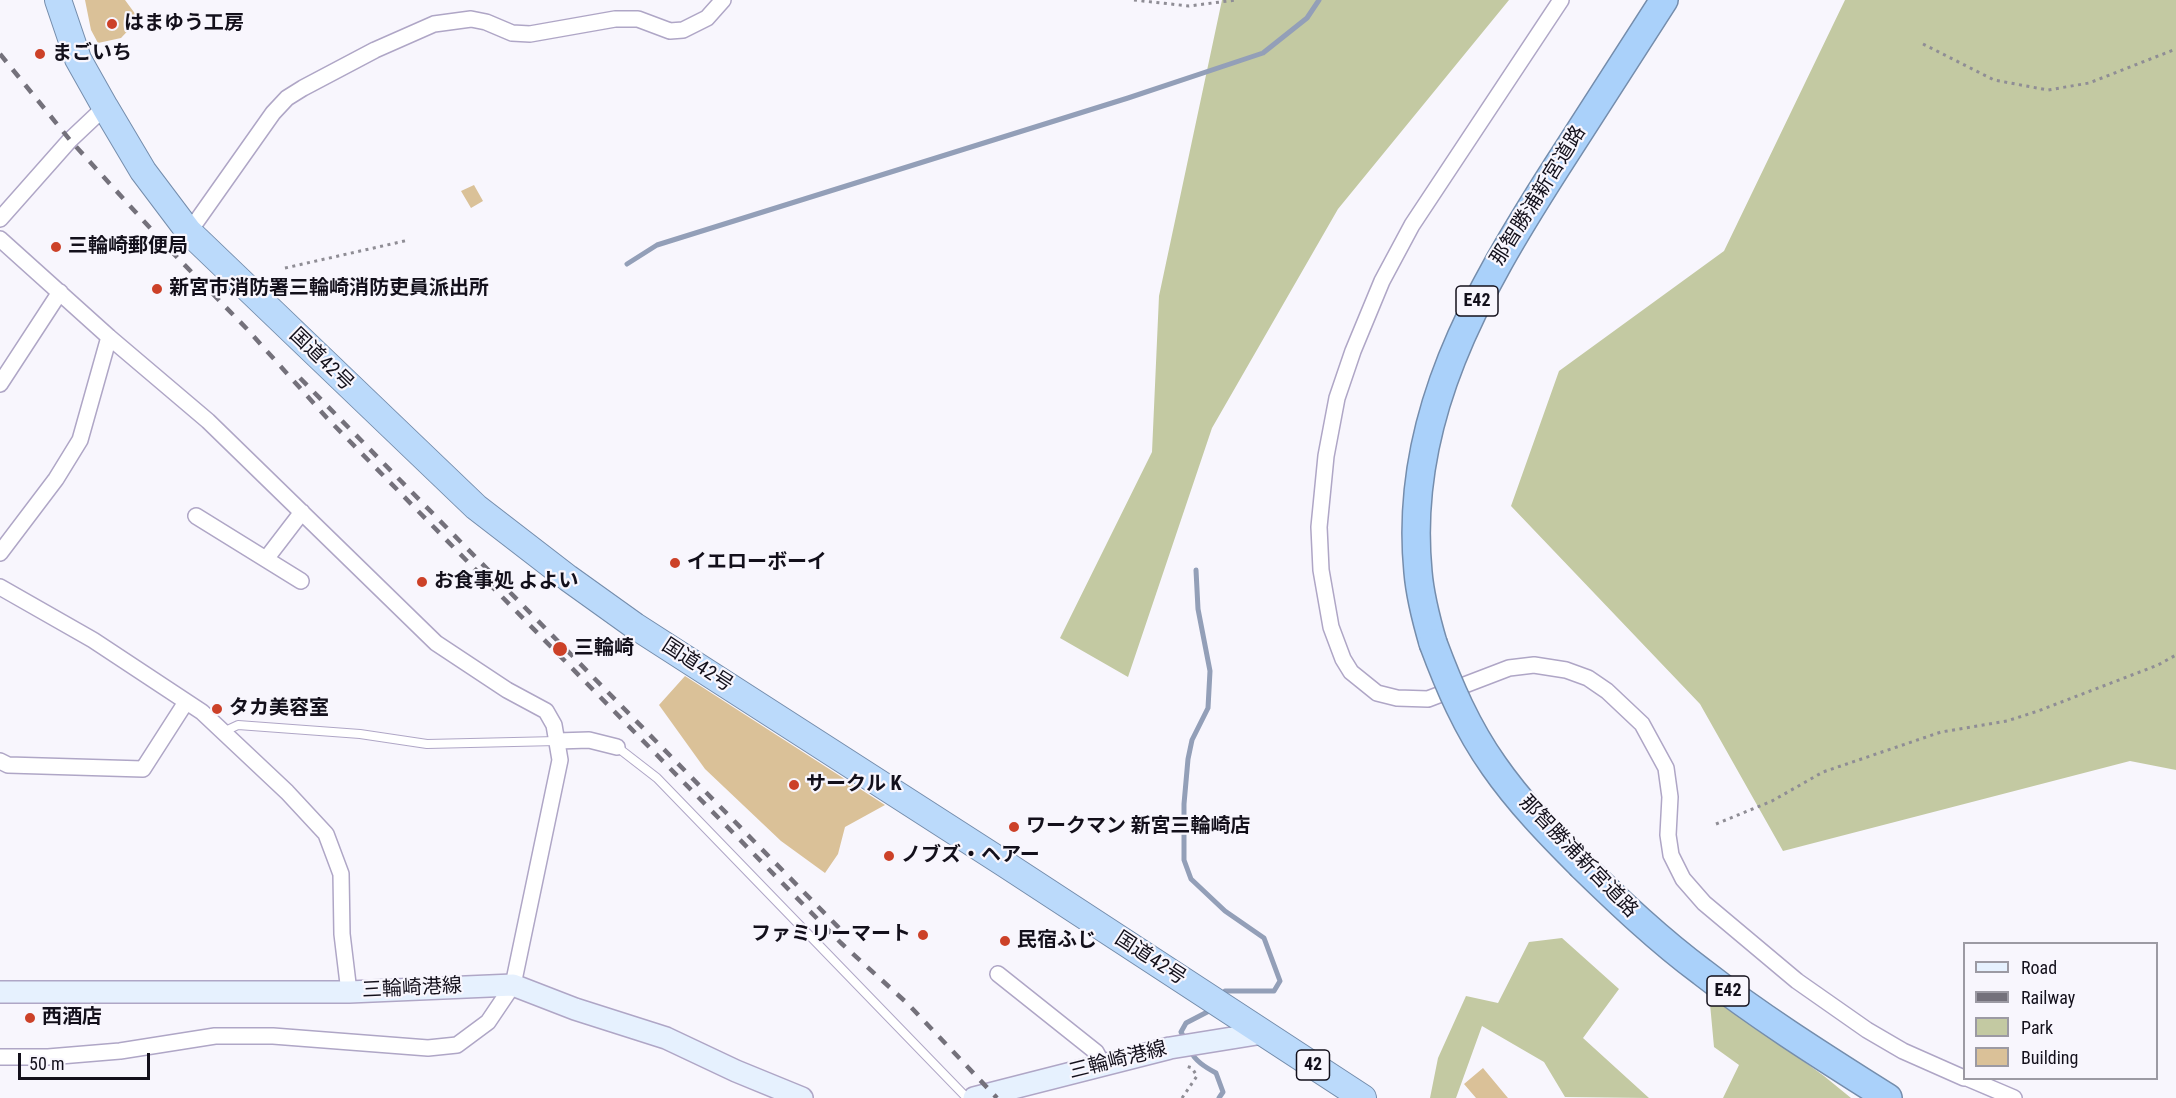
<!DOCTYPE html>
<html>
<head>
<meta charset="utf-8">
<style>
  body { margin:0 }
  #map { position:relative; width:2176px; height:1098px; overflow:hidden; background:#f8f6fd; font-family:"Roboto Condensed",sans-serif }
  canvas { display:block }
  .legend { position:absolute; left:1963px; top:942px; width:195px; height:138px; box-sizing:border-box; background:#f8f6fd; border:2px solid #9c9aa3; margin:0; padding:8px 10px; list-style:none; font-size:18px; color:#13101b }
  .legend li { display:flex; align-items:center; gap:12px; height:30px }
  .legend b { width:30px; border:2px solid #9c9aa3 }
  .scale { position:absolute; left:18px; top:1053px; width:132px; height:27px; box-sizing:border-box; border:3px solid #13101b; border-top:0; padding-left:8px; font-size:18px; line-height:21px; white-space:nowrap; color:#13101b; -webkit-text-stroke:4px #f8f6fd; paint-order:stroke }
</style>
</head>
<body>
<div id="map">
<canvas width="2176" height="1098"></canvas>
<ul class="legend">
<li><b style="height:8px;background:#e6f1fe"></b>Road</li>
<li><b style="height:8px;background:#74717b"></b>Railway</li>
<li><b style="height:16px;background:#c3c9a2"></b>Park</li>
<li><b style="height:16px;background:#dac198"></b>Building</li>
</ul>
<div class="scale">50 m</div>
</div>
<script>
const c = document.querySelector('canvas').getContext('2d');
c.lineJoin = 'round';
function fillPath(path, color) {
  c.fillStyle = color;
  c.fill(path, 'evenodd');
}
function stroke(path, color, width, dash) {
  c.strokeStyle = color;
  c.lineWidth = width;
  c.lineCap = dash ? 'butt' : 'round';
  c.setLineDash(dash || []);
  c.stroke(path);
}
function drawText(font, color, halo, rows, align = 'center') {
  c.font = font + ' "Roboto Condensed","Noto Sans JP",sans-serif';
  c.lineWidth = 4.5;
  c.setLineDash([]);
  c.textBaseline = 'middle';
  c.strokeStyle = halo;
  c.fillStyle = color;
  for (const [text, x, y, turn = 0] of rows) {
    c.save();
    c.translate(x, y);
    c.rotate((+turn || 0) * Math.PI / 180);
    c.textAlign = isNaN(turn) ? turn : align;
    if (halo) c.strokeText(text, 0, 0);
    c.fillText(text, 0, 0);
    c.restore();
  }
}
fillPath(new Path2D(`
  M1222,0H1509L1338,209L1212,428L1128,677L1060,638L1152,452L1159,296Z
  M1845,0H2176V770L2130,761L1783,851L1700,704L1511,506L1559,371L1724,251Z
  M1562,938L1619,989L1583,1038L1649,1098L1565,1097L1544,1062L1482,1026L1456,1098H1430L1438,1058L1466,996L1498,1003L1529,942Z
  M1709,993L1824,1076L1851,1098H1723L1739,1065L1714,1047Z`), '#c3c9a2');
stroke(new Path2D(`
  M627,264L657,245L1128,98L1263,53L1307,18L1319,0
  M1196,570L1198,609L1210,671L1208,708L1192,740L1188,759L1184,804V860L1191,879L1225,911L1264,938L1280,981L1274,991H1225L1221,996
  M1186,1041L1181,1032L1186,1023L1213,1009
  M1190,1050C1195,1061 1205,1067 1216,1073L1223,1092L1219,1098`), '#939fb8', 5);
fillPath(new Path2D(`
  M85,0H125L139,19L121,38L98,43L91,30Z
  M474,185L483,201L471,208L461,191Z
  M685,676L885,805L845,827L838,854L825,873L781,841L705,769L659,705Z
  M1483,1068L1508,1098H1476L1464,1084Z`), '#dac198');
const service = new Path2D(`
  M223,732L238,725L360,734L427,744L557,741
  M617,747L657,778L967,1098`);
const minor = new Path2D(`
  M1561,0L1412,225L1382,281L1353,351L1337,398L1326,456L1319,527L1321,570L1331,627L1343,659L1351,672L1377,693L1397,698L1428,699L1509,668L1534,665L1566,670L1588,678L1607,691L1642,724L1666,768L1670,797L1668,835L1671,855L1683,879L1704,903L1797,981L1867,1030L1903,1051L1964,1078
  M0,219L70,140L105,107
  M189,232L273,113L287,98L303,88L375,50L434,24L471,19L486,22L512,33L530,34L615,19H638L670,31L683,30L707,18L723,0
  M0,239L109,337L208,421L436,643L507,690L546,711L554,725L560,760L513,985L488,1022L457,1045L428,1048L273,1036H215L120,1051L48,1057H0
  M0,384L60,292
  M196,516L301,581
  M0,553L56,479L80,440L109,337
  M266,559L302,512
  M0,587L93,640L202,712L287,792L326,834L341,874L342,934L349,992
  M557,741L589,740L617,747
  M0,761L8,765L143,769L186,702
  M998,974L1096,1052L1103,1065
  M1967,1078L2014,1098`);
const secondary = new Path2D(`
  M0,992H349L513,985L575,1009L666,1038L736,1071L802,1098
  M974,1098L1170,1048L1263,1033`);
const trunk = new Path2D(`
  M58,0L78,59L105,107L143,171L189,232L476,507L568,578L635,626L1005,864L1363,1098`);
const motorway = new Path2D(`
  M1433,643C1426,619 1420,596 1418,572C1403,419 1477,292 1556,168C1592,112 1628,56 1664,0
  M1582,866C1620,903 1659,940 1702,972C1761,1018 1825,1058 1888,1098`);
stroke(service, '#afa6c6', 10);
stroke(minor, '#afa6c6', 18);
stroke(secondary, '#afa6c6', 24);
stroke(trunk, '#758dac', 28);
stroke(motorway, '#758dac', 30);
stroke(new Path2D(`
  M1134,0L1189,6L1236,0
  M1923,44L1994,80L2048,90L2089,83L2176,49
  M285,268L409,240
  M1716,824L1772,801L1823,772L1941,732L2007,721L2038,711L2158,665L2176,655
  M1182,1098L1197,1076L1192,1068L1186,1066`), '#8f8d95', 3, [3, 4.5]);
stroke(service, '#fff', 8);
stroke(minor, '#fff', 15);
stroke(secondary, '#e6f1fe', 21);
stroke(trunk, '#bbdafb', 26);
stroke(motorway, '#aad1fa', 27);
stroke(new Path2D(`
  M0,54L70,140L171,251L247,329L327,418L841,943L908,1004L997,1098
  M300,378L842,931`), '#74717b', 4.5, [10, 10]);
const motorwayBridge = new Path2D(`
  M1433,643C1449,686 1467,728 1494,766C1519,802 1550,834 1582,866`);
stroke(motorwayBridge, '#758dac', 30, []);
stroke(motorwayBridge, '#aad1fa', 27);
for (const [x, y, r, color] of [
  [112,24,6,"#cc4128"],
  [40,54,6,"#cc4128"],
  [56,247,6,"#cc4128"],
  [157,289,6,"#cc4128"],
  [675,563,6,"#cc4128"],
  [422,582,6,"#cc4128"],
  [560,649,8,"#cc4128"],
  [217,709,6,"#cc4128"],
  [794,785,6,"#cc4128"],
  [1014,827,6,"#cc4128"],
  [889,856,6,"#cc4128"],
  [923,935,6,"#cc4128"],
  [1005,941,6,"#cc4128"],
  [30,1018,6,"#cc4128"]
]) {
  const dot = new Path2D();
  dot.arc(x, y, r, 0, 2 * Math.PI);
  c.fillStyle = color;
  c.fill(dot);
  stroke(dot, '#f8f6fd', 2);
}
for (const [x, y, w] of [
  [1477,301,42],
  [1728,991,42],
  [1313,1065,33]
]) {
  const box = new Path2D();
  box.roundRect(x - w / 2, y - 15, w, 30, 4.5);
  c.fillStyle = '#f8f6fd';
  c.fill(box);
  stroke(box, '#13101b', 1.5);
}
drawText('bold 18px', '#13101b', null, [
  ["E42",1477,301],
  ["E42",1728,991],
  ["42",1313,1065]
]);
drawText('bold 20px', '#13101b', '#f8f6fd', [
  ["はまゆう工房",124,24],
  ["まごいち",52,54],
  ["三輪崎郵便局",68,247],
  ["新宮市消防署三輪崎消防吏員派出所",169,289],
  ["イエローボーイ",687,563],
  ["お食事処 よよい",434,582],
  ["三輪崎",574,649],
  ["タカ美容室",229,709],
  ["サークル K",806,785],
  ["ワークマン 新宮三輪崎店",1026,827],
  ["ノブズ・ヘアー",901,856],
  ["ファミリーマート",911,935,"right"],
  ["民宿ふじ",1017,941],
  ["西酒店",42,1018]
], 'left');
drawText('20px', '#13101b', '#f8f6fd', [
  ["那智勝浦新宮道路",1539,196,-58],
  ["国道42号",321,360,44],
  ["国道42号",697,666,33],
  ["那智勝浦新宮道路",1578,857,46],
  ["国道42号",1150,959,33],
  ["三輪崎港線",412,989,-3],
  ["三輪崎港線",1118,1061,-14]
]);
</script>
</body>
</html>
